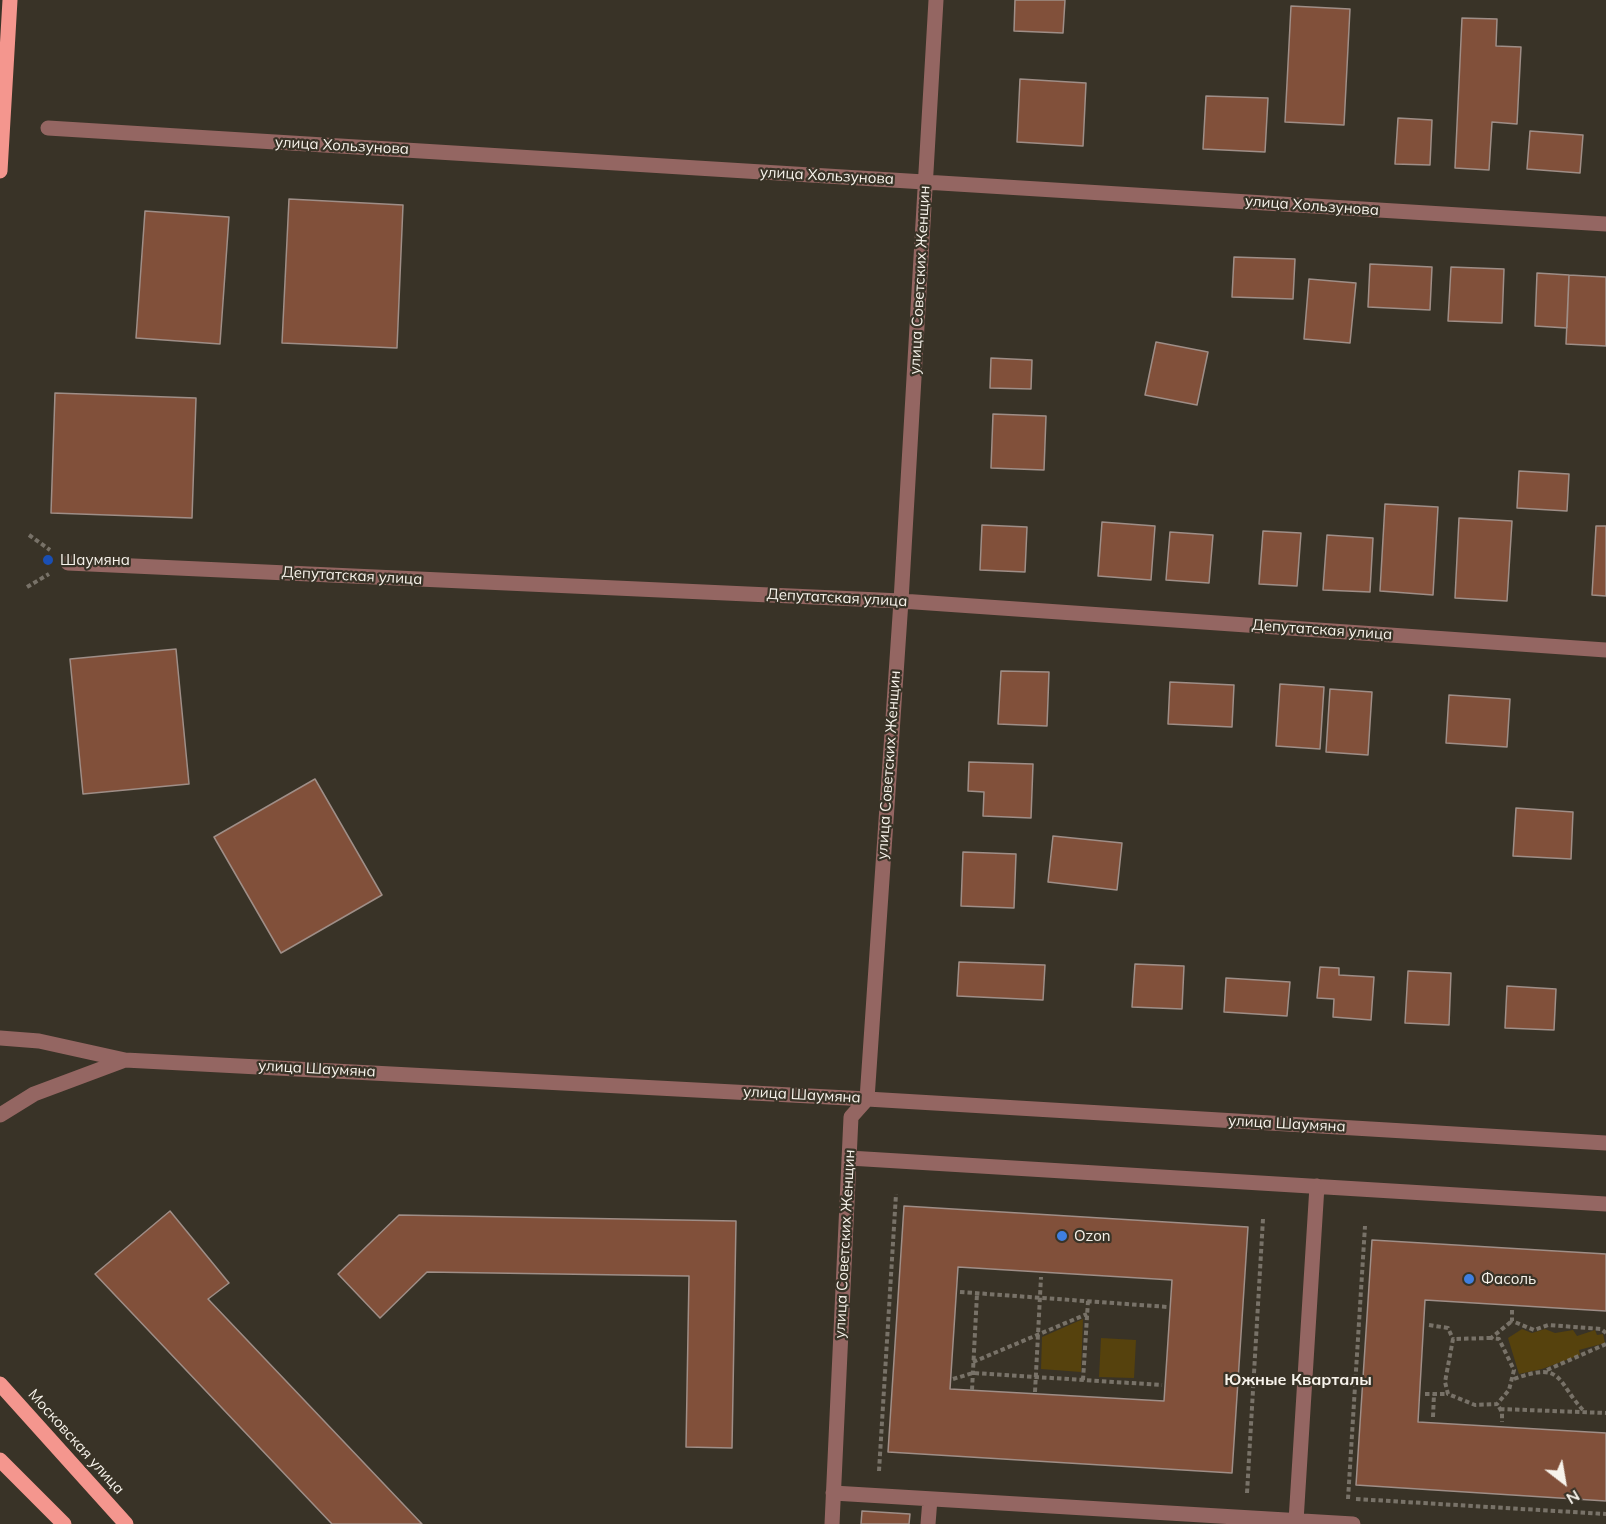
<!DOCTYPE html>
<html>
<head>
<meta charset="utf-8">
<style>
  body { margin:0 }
  #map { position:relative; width:1606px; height:1524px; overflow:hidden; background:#393327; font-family:Mulish,sans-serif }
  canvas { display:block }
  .north { position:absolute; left:1534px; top:1452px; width:60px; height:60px; -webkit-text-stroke:4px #393327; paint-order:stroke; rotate:149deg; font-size:16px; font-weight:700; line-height:24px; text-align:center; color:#f7f3eb }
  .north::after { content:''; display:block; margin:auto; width:21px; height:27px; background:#f7f3eb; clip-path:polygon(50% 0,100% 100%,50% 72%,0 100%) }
</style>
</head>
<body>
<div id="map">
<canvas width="1606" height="1524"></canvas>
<div class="north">N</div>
</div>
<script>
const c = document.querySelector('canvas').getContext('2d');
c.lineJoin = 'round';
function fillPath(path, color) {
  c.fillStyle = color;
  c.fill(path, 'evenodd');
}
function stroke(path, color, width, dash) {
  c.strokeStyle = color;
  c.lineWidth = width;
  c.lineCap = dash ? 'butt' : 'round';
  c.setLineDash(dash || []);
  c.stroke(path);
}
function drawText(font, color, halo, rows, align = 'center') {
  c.font = font + ' Mulish,sans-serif';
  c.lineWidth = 4.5;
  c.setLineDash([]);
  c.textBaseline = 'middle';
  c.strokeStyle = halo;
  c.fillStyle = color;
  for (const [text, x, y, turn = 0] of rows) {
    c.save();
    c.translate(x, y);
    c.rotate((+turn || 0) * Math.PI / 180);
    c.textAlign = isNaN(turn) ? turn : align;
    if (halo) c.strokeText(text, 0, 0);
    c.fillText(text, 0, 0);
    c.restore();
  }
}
fillPath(new Path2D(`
  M1083,1319L1081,1372L1041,1369L1042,1337Z
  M1522,1329L1532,1333L1545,1329L1555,1333L1573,1330L1577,1336L1595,1330L1597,1335L1603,1334L1605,1343L1579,1350L1580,1355L1542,1369L1519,1374L1508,1338Z
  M1101,1338L1136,1340L1134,1378L1099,1377Z`), '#56420d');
const building = new Path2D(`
  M1015,0H1065L1063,33L1014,31Z
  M1291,6L1350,9L1344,125L1285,122Z
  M1462,18L1497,19L1496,46L1521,47L1517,124L1492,122L1489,170L1455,168Z
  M1020,79L1086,83L1083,146L1017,142Z
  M1206,96L1268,98L1265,152L1203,149Z
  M1398,118L1432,120L1430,165L1395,164Z
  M1530,131L1583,135L1580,173L1527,169Z
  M289,199L403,205L397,348L282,343Z
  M145,211L229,217L220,344L136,338Z
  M1234,257L1295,259L1293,299L1232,297Z
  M1370,264L1432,267L1430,310L1368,307Z
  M1451,267L1504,269L1502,323L1448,321Z
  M1537,273L1569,275L1567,328L1535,326Z
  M1569,275L1606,277V346L1566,344Z
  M1309,279L1356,283L1350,343L1304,339Z
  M1156,342L1208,352L1197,405L1145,395Z
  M991,358L1032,360L1031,389L990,388Z
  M55,393L196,398L192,518L51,513Z
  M993,414L1046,416L1044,470L991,468Z
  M1519,471L1569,474L1567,511L1517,508Z
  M1385,504L1438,507L1433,595L1380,591Z
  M1459,518L1512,521L1507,601L1455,598Z
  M1102,522L1155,526L1151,580L1098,576Z
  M982,525L1027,527L1025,572L980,570Z
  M1596,526H1606V596L1592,595Z
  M1263,531L1301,533L1297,586L1259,584Z
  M1170,532L1213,535L1209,583L1166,580Z
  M1327,535L1373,538L1370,592L1323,590Z
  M176,649L189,784L83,794L70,659Z
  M1001,671L1049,672L1047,726L998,724Z
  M1170,682L1234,685L1232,727L1168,724Z
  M1280,684L1324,687L1320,749L1276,746Z
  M1330,689L1372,692L1368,755L1326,752Z
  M1449,695L1510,699L1507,747L1446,743Z
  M969,762L1033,764L1031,818L983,816L984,792L968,791Z
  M315,779L382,895L281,953L214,837Z
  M1516,808L1573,812L1571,859L1513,856Z
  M1053,836L1122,843L1117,890L1048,882Z
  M963,852L1016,854L1014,908L961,906Z
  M959,962L1045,965L1043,1000L957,996Z
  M1135,964L1184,966L1182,1009L1132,1007Z
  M1320,967L1339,968V975L1374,977L1371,1020L1333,1017L1334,999L1317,998Z
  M1408,971L1451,973L1449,1025L1405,1023Z
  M1226,978L1290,982L1287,1016L1224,1012Z
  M1507,986L1556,989L1554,1030L1505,1028Z
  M904,1206L1248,1227L1232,1473L888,1452ZM958,1267L1172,1280L1164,1401L950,1389Z
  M170,1211L229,1283L208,1299L422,1524H332L95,1274Z
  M399,1215L736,1221L732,1448L686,1447L689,1276L427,1272L380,1318L338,1274Z
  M1372,1240L1606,1254V1311L1425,1300L1418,1422L1606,1433V1501L1356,1485Z
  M862,1511L910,1514L909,1524H861Z`);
fillPath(building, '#81503a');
stroke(building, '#9f8e87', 1.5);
stroke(new Path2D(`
  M29,535L50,550
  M27,587L49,574
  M960,1292L1168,1307
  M1512,1310V1321L1534,1330L1548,1325L1601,1329L1606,1333
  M1429,1325L1448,1328L1453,1339
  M1491,1338L1453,1339L1445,1382L1448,1394L1475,1405L1497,1404L1509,1390L1514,1370L1499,1339L1491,1338L1512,1321
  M973,1362L1087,1314
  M1547,1370L1606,1344
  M953,1379L973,1373L1162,1385
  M1514,1379C1565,1360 1556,1383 1585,1412
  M1083,1380L1088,1301
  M972,1390L977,1294
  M1035,1392L1041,1277
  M1425,1394H1448
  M1499,1407L1502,1412V1422
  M1500,1409L1606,1413
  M1433,1417L1434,1394
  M879,1471L896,1194
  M1247,1493L1263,1219
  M1348,1499L1365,1226
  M1356,1499L1606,1514`), '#787268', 4, [4.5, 3]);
stroke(new Path2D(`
  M48,128L1606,224
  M68,563L901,601L1606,650
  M0,1038L39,1041L125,1060L867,1099L1606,1143
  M0,1115L34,1094L125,1060
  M849,1158L1606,1204
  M833,1493L1353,1524
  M1296,1521L1317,1186
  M832,1524L851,1117L867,1099L901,601L936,0
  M928,1524L930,1499`), '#946662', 15);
stroke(new Path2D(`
  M0,171L10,0
  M0,1384L126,1524
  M0,1460L64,1524`), '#f4968e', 15);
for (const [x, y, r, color] of [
  [48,560,6,"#1a4fb4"],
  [1062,1236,6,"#3f7fe0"],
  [1469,1279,6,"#3f7fe0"]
]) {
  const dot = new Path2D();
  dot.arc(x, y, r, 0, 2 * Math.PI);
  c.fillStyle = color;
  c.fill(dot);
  stroke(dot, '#393327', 2);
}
drawText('15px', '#f7f3eb', '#393327', [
  ["улица Хользунова",342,146,3],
  ["улица Хользунова",827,176,3],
  ["улица Хользунова",1312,206,4],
  ["улица Советских Женщин",920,280,-87],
  ["Депутатская улица",352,576,3],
  ["Депутатская улица",837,598,3],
  ["Депутатская улица",1322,630,4],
  ["улица Советских Женщин",889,765,-86],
  ["улица Шаумяна",317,1069,3],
  ["улица Шаумяна",802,1095,3],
  ["улица Шаумяна",1287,1124,3],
  ["улица Советских Женщин",845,1244,-87],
  ["Московская улица",76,1442,48]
]);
drawText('15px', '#f7f3eb', '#393327', [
  ["Шаумяна",60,560],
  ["Ozon",1074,1236],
  ["Фасоль",1481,1279]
], 'left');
drawText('bold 16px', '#f7f3eb', '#393327', [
  ["Южные Кварталы",1298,1380]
]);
</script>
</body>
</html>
